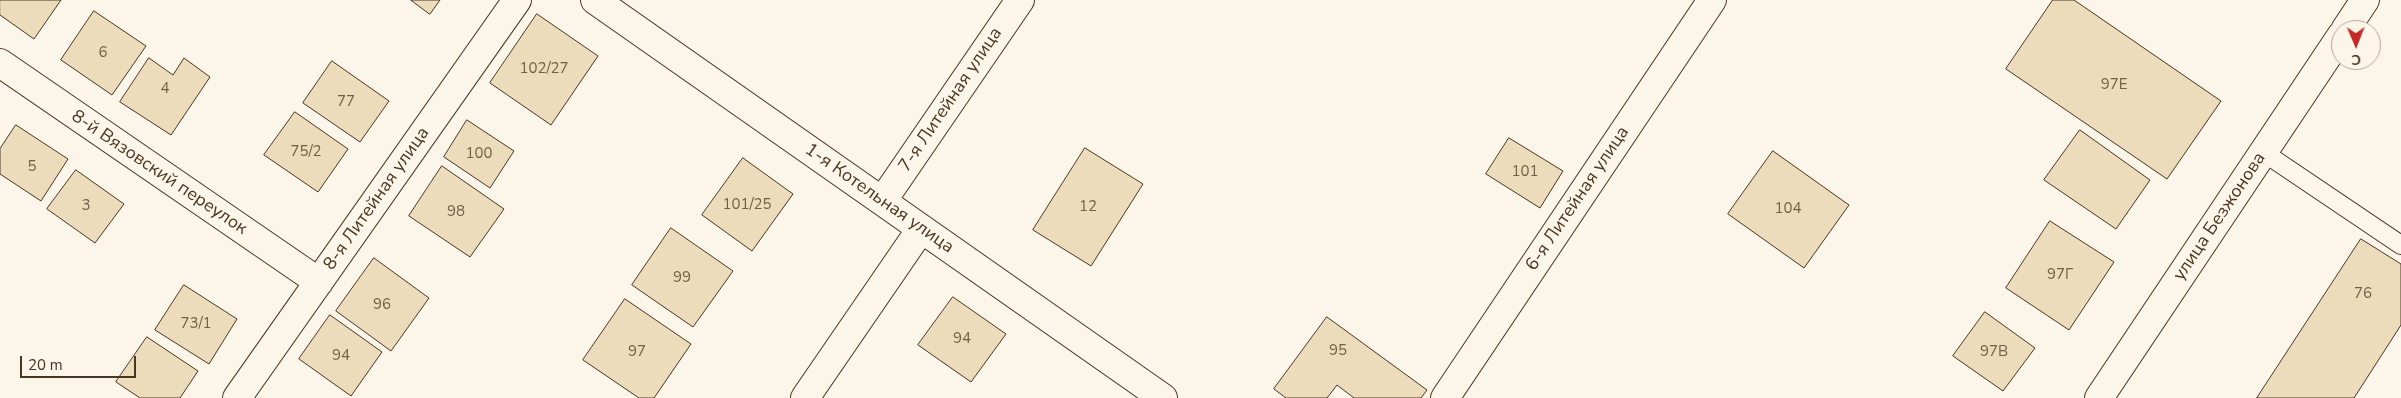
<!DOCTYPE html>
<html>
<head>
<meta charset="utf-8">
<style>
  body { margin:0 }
  #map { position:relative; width:2401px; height:398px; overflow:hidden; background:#fbf6e9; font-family:"Nunito Sans",sans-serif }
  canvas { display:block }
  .north { position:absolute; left:2331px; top:20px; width:50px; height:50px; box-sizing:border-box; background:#fbf6e9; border:1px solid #b4a999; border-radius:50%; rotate:179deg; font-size:14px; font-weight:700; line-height:20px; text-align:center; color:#4a3520 }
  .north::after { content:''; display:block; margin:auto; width:18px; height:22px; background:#c62828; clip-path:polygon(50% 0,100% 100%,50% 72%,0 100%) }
  .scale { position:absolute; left:20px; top:356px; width:116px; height:22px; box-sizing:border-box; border:2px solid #4a3520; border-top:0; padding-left:6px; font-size:15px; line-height:18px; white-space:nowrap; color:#4a3520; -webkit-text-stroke:4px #fbf6e9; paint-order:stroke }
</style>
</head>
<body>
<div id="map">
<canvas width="2401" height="398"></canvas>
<div class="north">С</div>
<div class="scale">20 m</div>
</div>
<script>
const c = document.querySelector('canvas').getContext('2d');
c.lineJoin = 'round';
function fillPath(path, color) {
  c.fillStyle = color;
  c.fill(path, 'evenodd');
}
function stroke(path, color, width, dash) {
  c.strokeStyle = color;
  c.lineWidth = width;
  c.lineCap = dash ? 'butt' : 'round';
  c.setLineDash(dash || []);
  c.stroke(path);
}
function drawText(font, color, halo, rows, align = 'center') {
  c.font = font + ' "Nunito Sans",sans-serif';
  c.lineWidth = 4;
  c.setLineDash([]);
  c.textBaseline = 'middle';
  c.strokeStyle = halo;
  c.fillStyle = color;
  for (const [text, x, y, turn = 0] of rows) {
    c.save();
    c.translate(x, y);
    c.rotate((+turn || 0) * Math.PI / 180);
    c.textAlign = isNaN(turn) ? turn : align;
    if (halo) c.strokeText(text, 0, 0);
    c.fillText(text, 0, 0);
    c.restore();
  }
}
const building = new Path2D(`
  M0,0H61L34,39L0,15Z
  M411,0H440L430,14Z
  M2053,0H2074L2221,101L2167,179L2006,69Z
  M94,11L146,46L112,95L61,60Z
  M537,14L598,56L551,125L490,83Z
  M149,58L173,75L184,58L210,77L171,135L120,102Z
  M332,61L389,101L360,142L303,103Z
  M295,112L348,149L318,192L264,155Z
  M467,120L514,151L490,188L444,157Z
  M16,125L68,159L41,201L0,174V149Z
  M2080,130L2150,180L2116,229L2044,180Z
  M1509,138L1563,171L1540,208L1486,174Z
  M1085,148L1143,184L1091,266L1033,230Z
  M1773,151L1849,205L1804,268L1728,214Z
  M743,158L793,194L752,251L702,215Z
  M442,166L504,209L470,257L409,216Z
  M76,170L124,204L95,243L47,209Z
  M2050,221L2114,262L2069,330L2006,288Z
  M671,228L733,271L693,327L632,285Z
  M2361,239L2401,264V325L2354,398H2257Z
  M374,258L429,298L391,351L336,311Z
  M184,285L237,319L209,364L155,330Z
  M953,297L1006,334L971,382L918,345Z
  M625,299L691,344L654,398H639L583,360Z
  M1985,312L2035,348L2003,391L1953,356Z
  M330,315L382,352L351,396L299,359Z
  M1327,317L1427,390L1421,398H1354L1337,385L1327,398H1286L1274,389Z
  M147,337L198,371L180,398H140L116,382Z`);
fillPath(building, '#ecdcbc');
stroke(building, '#4a3520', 1);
const service = new Path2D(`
  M2263,152L2401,245`);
const minor = new Path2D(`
  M0,63L319,282
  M883,200L1020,0
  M237,398L517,0
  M805,398L921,229
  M1445,398L1712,0`);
const tertiary = new Path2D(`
  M595,0L1163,398
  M2345,30L2365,0
  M2099,398L2341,36`);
stroke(service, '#4a3520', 20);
stroke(minor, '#4a3520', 30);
stroke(tertiary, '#4a3520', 30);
stroke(service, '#fbf6e9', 18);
stroke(minor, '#fbf6e9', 28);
stroke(tertiary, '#fbf6e9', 28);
drawText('15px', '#725f47', null, [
  ["6",103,53],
  ["102/27",544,69],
  ["97Е",2114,85],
  ["4",165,89],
  ["77",346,102],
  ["75/2",306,152],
  ["100",479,154],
  ["5",32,167],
  ["101",1525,172],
  ["101/25",747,205],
  ["3",86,206],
  ["12",1088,207],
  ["104",1788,209],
  ["98",456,212],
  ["97Г",2060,275],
  ["99",682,278],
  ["76",2363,294],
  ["96",382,305],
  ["73/1",196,324],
  ["94",962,339],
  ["95",1338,351],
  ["97",637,352],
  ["97В",1994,352],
  ["94",341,356]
]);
drawText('18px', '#4a3520', '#fbf6e9', [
  ["7-я Литейная улица",951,100,-56],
  ["8-й Вязовский переулок",159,173,34],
  ["8-я Литейная улица",377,199,-55],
  ["1-я Котельная улица",879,199,35],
  ["6-я Литейная улица",1578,199,-56],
  ["улица Безжонова",2220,217,-56]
]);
</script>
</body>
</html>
